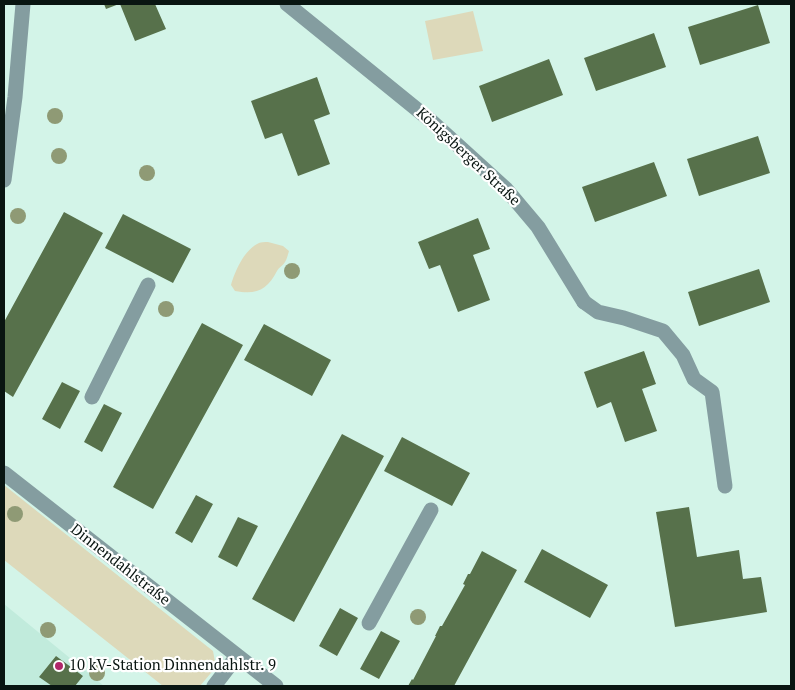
<!DOCTYPE html>
<html>
<head>
<meta charset="utf-8">
<style>
  body { margin:0 }
  #map { position:relative; width:795px; height:690px; overflow:hidden; background:#d3f4e8; font-family:"PT Serif",serif }
  canvas { display:block }
  .frame { position:absolute; inset:0; border:5px solid #091511; pointer-events:none }
</style>
</head>
<body>
<div id="map">
<canvas width="795" height="690"></canvas>
<div class="frame"></div>
</div>
<script>
const c = document.querySelector('canvas').getContext('2d');
c.lineJoin = 'round';
function fillPath(path, color) {
  c.fillStyle = color;
  c.fill(path, 'evenodd');
}
function stroke(path, color, width, dash) {
  c.strokeStyle = color;
  c.lineWidth = width;
  c.lineCap = dash ? 'butt' : 'round';
  c.setLineDash(dash || []);
  c.stroke(path);
}
function drawText(font, color, halo, rows, align = 'center') {
  c.font = font + ' "PT Serif",serif';
  c.lineWidth = 4.5;
  c.setLineDash([]);
  c.textBaseline = 'middle';
  c.strokeStyle = halo;
  c.fillStyle = color;
  for (const [text, x, y, turn = 0] of rows) {
    c.save();
    c.translate(x, y);
    c.rotate((+turn || 0) * Math.PI / 180);
    c.textAlign = isNaN(turn) ? turn : align;
    if (halo) c.strokeText(text, 0, 0);
    c.fillText(text, 0, 0);
    c.restore();
  }
}
fillPath(new Path2D(`
  M4,604L104,686H4Z`), '#c1ebdc');
fillPath(new Path2D(`
  M473,11L483,51L433,60L425,21Z
  M268,242L283,246L289,251C288,254 287,259 285,262C283,266 279,267 277,271C267,290 257,295 235,291L231,285C235,271 244,251 257,244C260,242 265,242 268,242Z
  M4,485L213,651L216,667L200,686H163L4,560Z`), '#ddd9ba');
fillPath(new Path2D(`
  M104,4H119L106,9Z
  M120,4H155L166,29L135,41Z
  M758,5L770,43L700,65L688,27Z
  M654,33L666,67L596,91L584,58Z
  M549,59L563,95L492,122L479,86Z
  M317,77L330,114L314,120L330,164L298,176L282,133L265,139L251,101Z
  M758,136L770,173L699,196L687,159Z
  M654,162L667,196L595,222L582,187Z
  M64,212L103,233L13,397L4,391V322Z
  M123,214L191,249L173,283L105,248Z
  M478,218L490,249L473,255L490,300L458,312L440,265L429,269L418,242Z
  M759,269L770,302L699,326L688,292Z
  M202,323L243,345L153,509L113,487Z
  M264,324L331,360L312,396L244,360Z
  M644,351L656,384L642,389L657,431L625,442L611,402L597,408L584,372Z
  M62,382L80,391L60,429L42,419Z
  M104,404L122,413L102,452L84,442Z
  M342,434L384,456L294,622L252,599Z
  M402,437L470,473L452,506L384,471Z
  M196,495L213,504L192,543L175,533Z
  M689,507L697,557L739,550L743,579L761,577L767,612L675,627L656,512Z
  M238,517L258,526L237,567L218,557Z
  M542,549L608,585L590,618L524,582Z
  M482,551L517,570L454,686H408L412,679L413,680L436,636H435L440,626H442L465,585L463,584L468,574H470Z
  M340,608L358,618L337,656L319,646Z
  M381,631L400,641L379,679L360,669Z
  M56,656L83,676L75,686H52L39,677Z`), '#57714b');
stroke(new Path2D(`
  M584,302L598,312L624,318L663,331L683,355L694,379L712,392L725,486
  M92,397L148,285
  M369,623L431,510`), '#849da0', 15);
stroke(new Path2D(`
  M287,4L430,120L506,189L538,227L584,302
  M4,180L15,97L23,4
  M4,473L276,686
  M214,686L237,656`), '#849da0', 15);
c.fillStyle = '#8f9a75';
for (const [x, y] of [
  [55,116],
  [59,156],
  [147,173],
  [18,216],
  [292,271],
  [166,309],
  [15,514],
  [418,617],
  [48,630],
  [97,673]
]) {
  c.beginPath();
  c.arc(x, y, 8, 0, 2 * Math.PI);
  c.fill();
}
for (const [x, y, r, color] of [
  [59,666,5,"#af2769"]
]) {
  const dot = new Path2D();
  dot.arc(x, y, r, 0, 2 * Math.PI);
  c.fillStyle = color;
  c.fill(dot);
  stroke(dot, '#fff', 2);
}
drawText('15px', '#091511', '#fff', [
  ["Königsberger Straße",468,157,43],
  ["Dinnendahlstraße",120,565,38]
]);
drawText('15px', '#091511', '#fff', [
  ["10 kV-Station Dinnendahlstr. 9",69,666]
], 'left');
</script>
</body>
</html>
